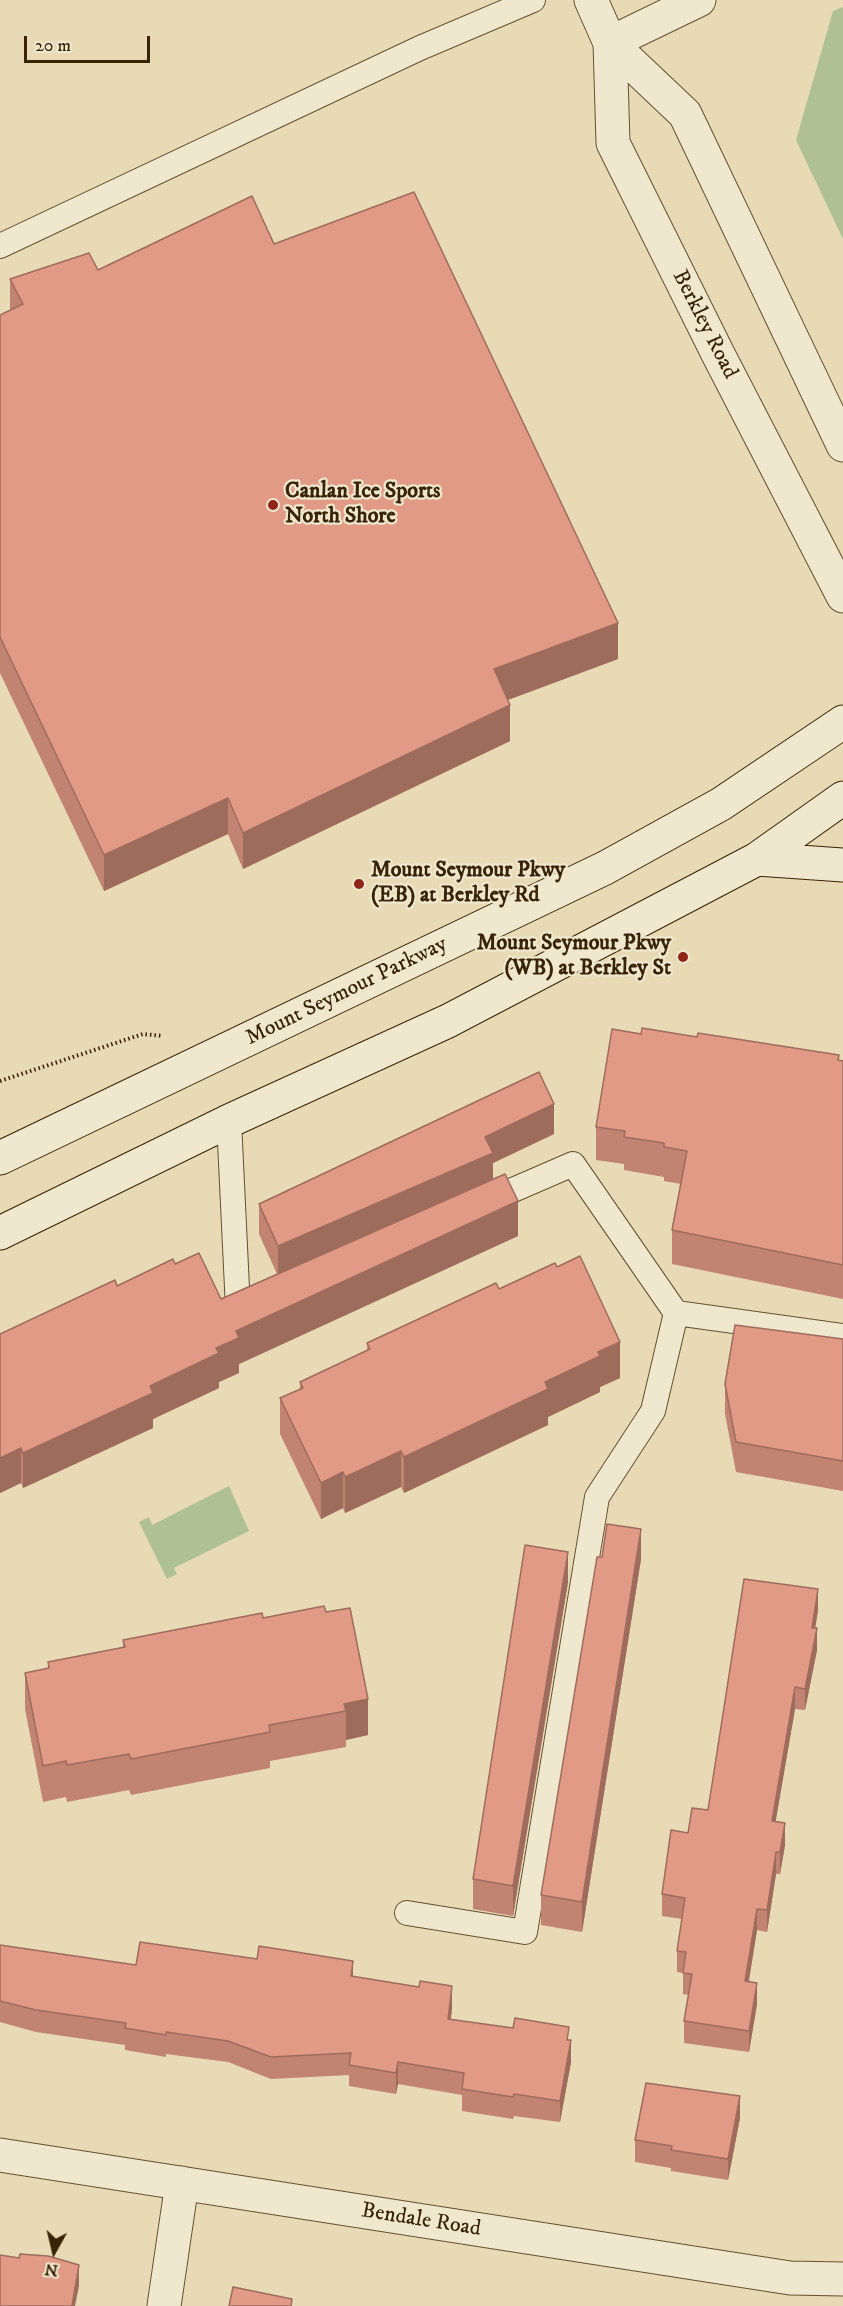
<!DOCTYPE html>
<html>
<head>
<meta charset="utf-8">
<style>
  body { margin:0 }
  #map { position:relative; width:843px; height:2306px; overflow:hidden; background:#e7dab4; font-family:"IM FELL DW Pica",serif }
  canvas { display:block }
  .north { position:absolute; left:24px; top:2222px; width:60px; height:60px; -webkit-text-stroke:4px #efe7ce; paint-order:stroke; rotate:188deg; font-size:16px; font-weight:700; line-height:24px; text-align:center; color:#392306 }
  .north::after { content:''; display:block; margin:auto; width:21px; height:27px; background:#392306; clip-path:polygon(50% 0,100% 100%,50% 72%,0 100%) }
  .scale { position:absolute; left:24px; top:36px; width:126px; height:27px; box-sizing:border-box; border:3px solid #392306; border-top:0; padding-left:8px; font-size:18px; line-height:21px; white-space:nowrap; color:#392306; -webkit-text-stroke:4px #efe7ce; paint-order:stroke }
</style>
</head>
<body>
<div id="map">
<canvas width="843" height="2306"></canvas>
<div class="north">N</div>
<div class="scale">20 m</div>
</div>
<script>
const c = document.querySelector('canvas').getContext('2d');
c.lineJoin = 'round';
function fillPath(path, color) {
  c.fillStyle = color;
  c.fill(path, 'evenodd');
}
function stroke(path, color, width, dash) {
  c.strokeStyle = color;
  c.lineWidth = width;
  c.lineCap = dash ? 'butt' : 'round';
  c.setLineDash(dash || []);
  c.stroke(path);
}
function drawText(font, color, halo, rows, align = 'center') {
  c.font = font + ' "IM FELL DW Pica",serif';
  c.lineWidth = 4.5;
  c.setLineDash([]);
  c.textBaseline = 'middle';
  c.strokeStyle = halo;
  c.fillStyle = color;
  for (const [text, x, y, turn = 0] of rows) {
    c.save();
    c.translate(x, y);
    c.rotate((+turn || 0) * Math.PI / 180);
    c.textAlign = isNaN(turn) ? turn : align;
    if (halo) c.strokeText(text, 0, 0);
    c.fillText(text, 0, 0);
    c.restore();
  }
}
fillPath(new Path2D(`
  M843,7V239L796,140L833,11Z
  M229,1486L249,1531L174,1568L177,1574L167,1579L139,1522L149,1517L152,1525Z`), '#afc192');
const service = new Path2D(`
  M0,246L420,48L533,0
  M229,1121L238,1309L253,1303
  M483,1203L573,1164L676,1313
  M407,1913L525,1932L597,1497L653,1411L676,1313L843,1336`);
const minor = new Path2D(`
  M591,0L610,43L685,114L843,445
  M610,43L613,143L718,354L843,596
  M610,43L699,0
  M0,2155L790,2278L843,2279
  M164,2306L182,2183`);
const secondary = new Path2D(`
  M757,859L843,865
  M0,1158L605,868L721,804L843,722
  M0,1233L229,1121L448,1021L757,859L843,798`);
stroke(service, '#645132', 26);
stroke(minor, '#645132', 35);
stroke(secondary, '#392306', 35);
stroke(new Path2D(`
  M0,1081L143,1034L163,1036`), '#392306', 4, [1.5, 3]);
stroke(service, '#efe7ce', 24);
stroke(minor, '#efe7ce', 33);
stroke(secondary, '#efe7ce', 33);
fillPath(new Path2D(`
  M274,244L618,659L508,700L510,741L243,869L228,834L104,891L0,673V315L10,310V279L98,270Z
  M641,1034L843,1061V1299L672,1264V1230L681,1184L664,1181V1177L624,1170V1164L596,1160V1127Z
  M554,1134L493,1163V1179L518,1236L239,1364V1373L219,1382V1388L153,1419V1428L23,1488L21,1483L0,1493V1334L117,1286L175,1264L221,1299L277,1274L259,1234V1204Z
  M499,1289L620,1378L600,1387V1392L548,1417V1425L404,1493L401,1487L345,1513L343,1508L321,1519L280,1434V1398L300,1389V1382L367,1351V1343Z
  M843,1339V1491L736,1472L725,1414V1384Z
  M602,1557L641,1559L582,1932L541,1925V1895Z
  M568,1582L513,1916L473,1909V1879Z
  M818,1610L815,1628L817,1650L805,1710L795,1709L775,1822L785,1845L780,1874H776L767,1932L757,1930L749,1981L757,2004L749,2052L684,2043V2021L689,1995L683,1994V1973L677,1972V1951L682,1919L662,1916V1894L688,1833L708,1810Z
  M326,1612L368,1735L346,1740V1747L270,1761V1768L131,1795L129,1790L67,1802L66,1797L43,1802L25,1709V1673L48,1668V1662L123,1648V1640L263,1618Z
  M0,1945L136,1965L353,1976L452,2008L451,2019L569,2040L571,2062L560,2122L514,2116L513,2119L462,2111V2095L398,2084L396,2094L349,2086V2075L271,2079L228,2062L166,2054V2057L125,2050V2045L36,2032L0,2022Z
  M740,2118L728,2180L671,2171V2168L635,2162V2140Z`), '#c28472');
fillPath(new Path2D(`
  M618,623V659L494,705V669Z
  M510,705V741L243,869V833Z
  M228,798V834L104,891V855Z
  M554,1104V1134L493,1163V1183L278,1276V1246L485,1137Z
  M518,1201V1236L239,1364V1373L219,1382V1388L153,1419V1428L23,1488V1453L150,1386L216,1348L236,1331Z
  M620,1342V1378L600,1387V1392L548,1417V1425L404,1493V1457L598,1352Z
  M21,1448V1483L0,1493V1458Z
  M401,1451V1487L345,1513V1477Z
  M343,1472V1508L321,1519V1483Z
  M641,1529V1559L582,1932V1902Z
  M568,1552V1582L513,1916V1886Z
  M818,1589V1610L812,1649V1628Z
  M817,1628V1650L805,1710V1689Z
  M795,1687V1709L772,1843V1821Z
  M368,1699V1735L346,1740V1711L344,1704Z
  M785,1823V1845L780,1874V1852Z
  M776,1852V1874L767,1932V1910Z
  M757,1909V1930L745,2003V1981Z
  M353,1961V1983L351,1976Z
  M757,1983V2004L749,2052V2031Z
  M452,1986V2008L448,2040V2019Z
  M571,2040V2062L560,2122V2101Z
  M398,2062V2084L396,2094V2073Z
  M740,2096V2118L728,2180V2159Z
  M79,2265V2286L75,2306H72Z`), '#9e6c5d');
const building = new Path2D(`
  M414,192L618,623L494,669L510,705L243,833L228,798L104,855L0,637V315L23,304L10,279L89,253L98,270L252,196L274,244Z
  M642,1028L697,1037L698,1033L839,1055L838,1060L843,1061V1265L672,1230L687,1151L664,1147V1143L624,1137L625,1131L596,1127L612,1029L641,1034Z
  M539,1072L554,1104L485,1137L493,1153L278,1246L259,1204Z
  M505,1174L518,1201L236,1331L239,1338L216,1348L219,1353L150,1386L153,1393L23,1453L21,1448L0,1458V1334L115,1280L117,1286L173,1259L175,1264L199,1253L221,1299Z
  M580,1256L620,1342L598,1352L600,1356L545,1382L548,1389L404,1457L401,1451L345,1477L343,1472L321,1483L280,1398L303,1388L300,1382L370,1349L367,1343L496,1283L499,1289L555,1263L557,1267Z
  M735,1325L843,1339V1461L736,1442L725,1384Z
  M607,1524L641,1529L582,1902L541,1895L597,1557H602Z
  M525,1545L568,1552L513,1886L473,1879Z
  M744,1579L818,1589L812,1628H817L805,1689L795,1687L772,1821L785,1823L780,1852H776L767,1910L757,1909L745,1981L757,1983L749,2031L684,2021L692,1974L683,1973L686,1952L677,1951L685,1898L662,1894L671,1830L688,1833L692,1808L708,1810Z
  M324,1606L326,1612L350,1608L368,1699L344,1704L346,1711L269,1725L270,1732L131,1759L129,1754L67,1765L66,1761L43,1766L25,1673L49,1668L48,1662L125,1647L123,1640L262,1613L263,1618Z
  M140,1942L257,1959L259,1946L353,1961L351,1976L419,1987L420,1981L452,1986L448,2019L513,2028L515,2018L569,2027L567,2040H571L560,2101L514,2094L513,2097L462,2089L464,2073L398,2062L396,2073L349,2065L351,2053L271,2057L228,2041L166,2032V2035L125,2028L126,2023L36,2010L0,2001V1945L136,1965Z
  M646,2083L740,2096L728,2159L671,2150L672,2146L635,2140Z
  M20,2254L48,2256L79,2265L72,2306H0V2255L19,2258Z
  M233,2287L292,2299L291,2306H229Z`);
fillPath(building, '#e19a85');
stroke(building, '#9e6c5d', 1.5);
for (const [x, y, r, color] of [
  [273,505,6,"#8f2418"],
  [359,884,6,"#8f2418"],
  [683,957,6,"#8f2418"]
]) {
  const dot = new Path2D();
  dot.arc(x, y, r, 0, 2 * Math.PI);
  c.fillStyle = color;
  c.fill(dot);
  stroke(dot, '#efe7ce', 2);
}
drawText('22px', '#392306', '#efe7ce', [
  ["Berkley Road",704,325,63],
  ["Mount Seymour Parkway",347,992,-26],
  ["Bendale Road",421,2221,9]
]);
drawText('bold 22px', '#392306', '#efe7ce', [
  ["Canlan Ice Sports",285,492],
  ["North Shore",285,517],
  ["Mount Seymour Pkwy",371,871],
  ["(EB) at Berkley Rd",371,896],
  ["Mount Seymour Pkwy",671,944,"right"],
  ["(WB) at Berkley St",671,969,"right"]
], 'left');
</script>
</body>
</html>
